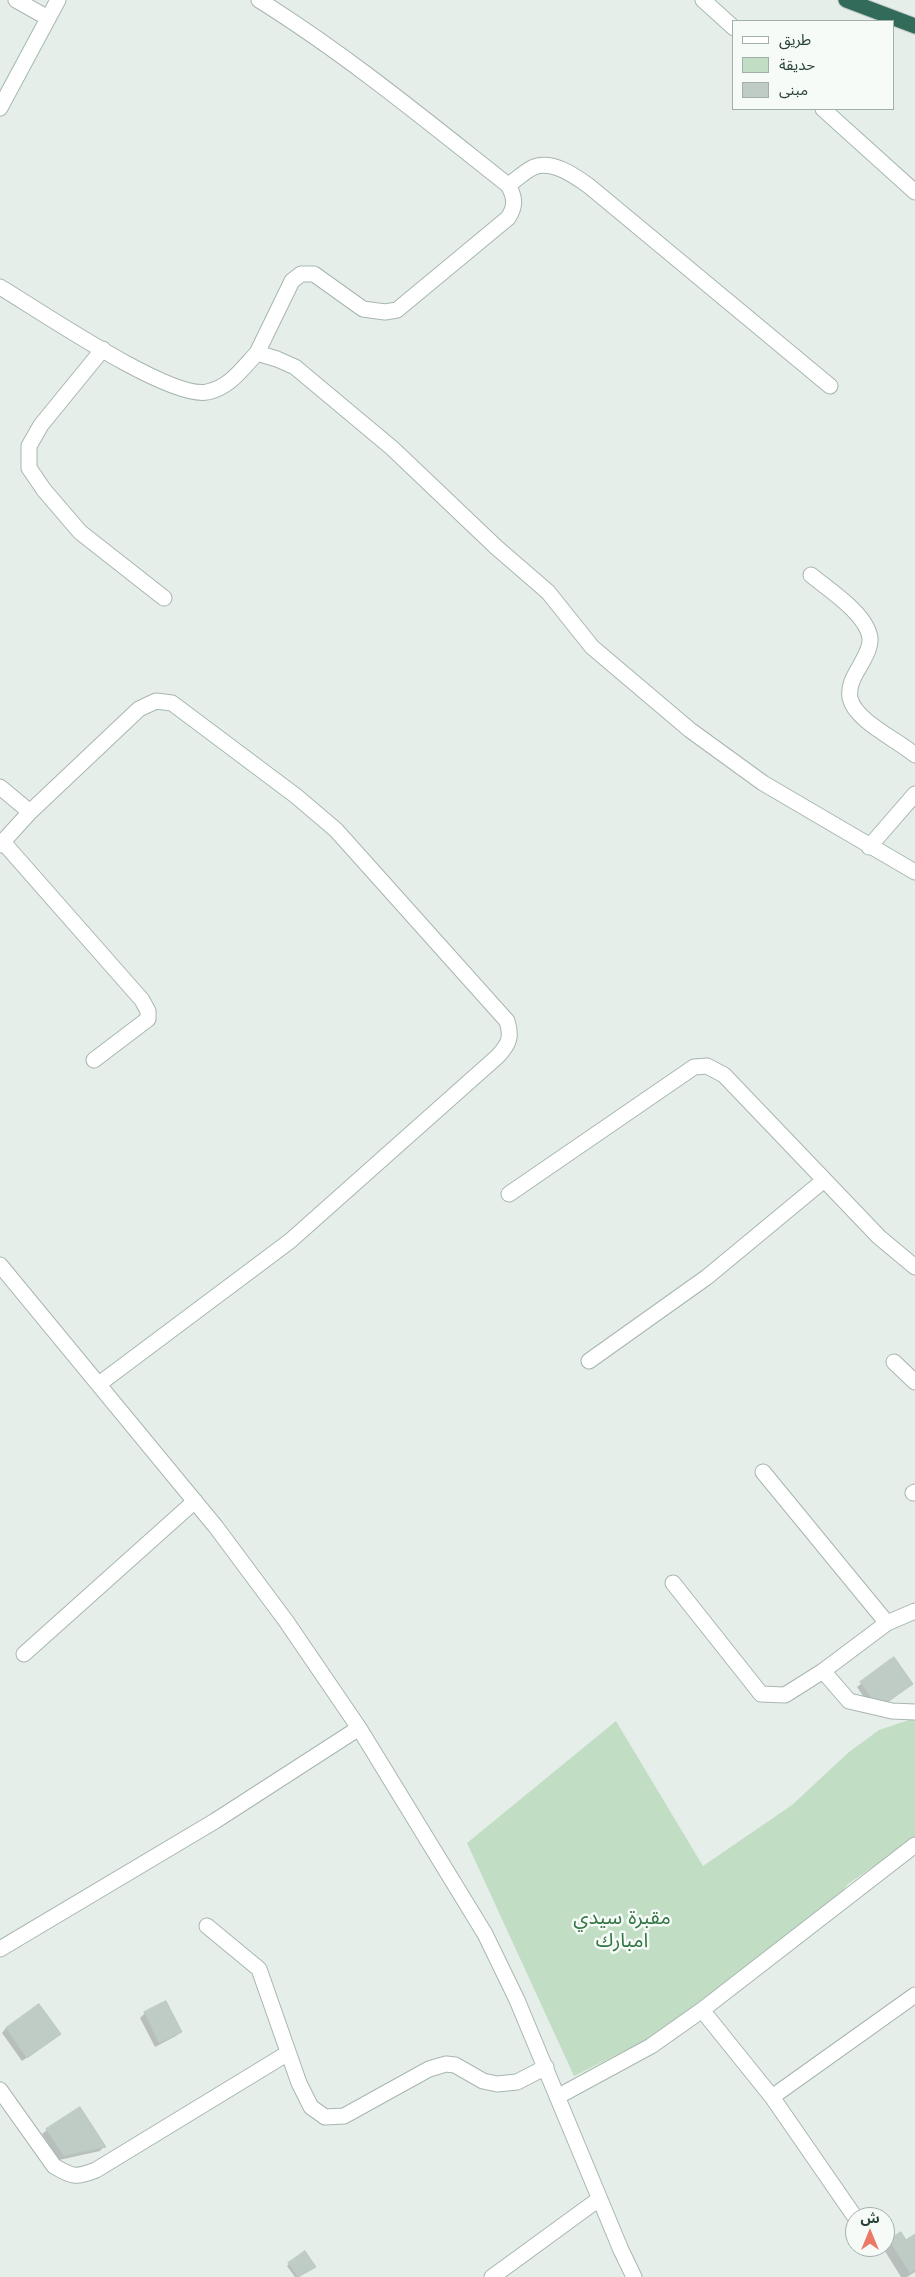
<!DOCTYPE html>
<html>
<head>
<meta charset="utf-8">
<style>
  body { margin:0 }
  #map { position:relative; width:915px; height:2277px; overflow:hidden; background:#e6eeea; font-family:Jost,"Noto Sans Arabic",sans-serif }
  canvas { display:block }
  .legend { position:absolute; left:732px; top:20px; width:162px; height:90px; box-sizing:border-box; background:#f7fbf8; border:1px solid #a3b0aa; margin:0; padding:6px 9px; list-style:none; font-size:15px; color:#254036 }
  .legend li { display:flex; align-items:center; gap:10px; height:25px }
  .legend b { width:25px; border:1px solid #a3b0aa }
  .north { position:absolute; left:845px; top:2207px; width:50px; height:50px; box-sizing:border-box; background:#f7fbf8; border:1px solid #a3b0aa; border-radius:50%; rotate:0deg; font-size:14px; font-weight:700; line-height:20px; text-align:center; color:#254036 }
  .north::after { content:''; display:block; margin:auto; width:18px; height:22px; background:#ec7967; clip-path:polygon(50% 0,100% 100%,50% 72%,0 100%) }
</style>
</head>
<body>
<div id="map">
<canvas width="915" height="2277"></canvas>
<ul class="legend">
<li><b style="height:6px;background:#fff"></b>طريق</li>
<li><b style="height:14px;background:#c1dec5"></b>حديقة</li>
<li><b style="height:14px;background:#beccc5"></b>مبنى</li>
</ul>
<div class="north">ش</div>
</div>
<script>
const c = document.querySelector('canvas').getContext('2d');
c.lineJoin = 'round';
function fillPath(path, color) {
  c.fillStyle = color;
  c.fill(path, 'evenodd');
}
function stroke(path, color, width, dash) {
  c.strokeStyle = color;
  c.lineWidth = width;
  c.lineCap = dash ? 'butt' : 'round';
  c.setLineDash(dash || []);
  c.stroke(path);
}
function drawText(font, color, halo, rows, align = 'center') {
  c.font = font + ' Jost,"Noto Sans Arabic",sans-serif';
  c.lineWidth = 5;
  c.setLineDash([]);
  c.textBaseline = 'middle';
  c.strokeStyle = halo;
  c.fillStyle = color;
  for (const [text, x, y, turn = 0] of rows) {
    c.save();
    c.translate(x, y);
    c.rotate((+turn || 0) * Math.PI / 180);
    c.textAlign = isNaN(turn) ? turn : align;
    if (halo) c.strokeText(text, 0, 0);
    c.fillText(text, 0, 0);
    c.restore();
  }
}
fillPath(new Path2D(`
  M915,1718V1838L848,1884L833,1903L761,1958L701,2000L669,2029L574,2076L467,1843L616,1721L703,1866L792,1805L849,1752L879,1730Z`), '#c1dec5');
fillPath(new Path2D(`
  M894,1659L874,1712L857,1687Z
  M145,2013L180,2032L176,2036L155,2047L140,2018Z
  M6,2028L54,2038L22,2061L2,2033Z
  M47,2130L104,2146L100,2151L59,2160L42,2134Z
  M901,2234L906,2242L915,2236V2272L907,2277H901L883,2248Z
  M289,2264L312,2268L299,2277H295L287,2266Z`), '#0003');
const building = new Path2D(`
  M894,1657L913,1684L879,1708L860,1682Z
  M166,2001L182,2032L159,2043L144,2012Z
  M39,2004L61,2034L27,2058L6,2028Z
  M80,2107L106,2147L64,2156L46,2129Z
  M901,2232L906,2240L915,2234V2270L910,2273L889,2240Z
  M305,2251L316,2267L298,2277L288,2263Z`);
fillPath(building, '#beccc5');
stroke(building, '#b9c8c0', 1);
const street = new Path2D(`
  M16,0L48,18
  M508,185C516,180 525,171 534,167C553,160 575,176 589,186L830,386
  M0,287C37,309 170,400 207,392C229,388 242,369 257,353L277,359L295,367L392,448L496,547L548,592L592,647L690,730L763,783L915,872
  M103,349L41,425L29,446V468L44,490L80,532L164,598
  M257,353L292,281L301,274H314L363,309L385,312L397,310L508,218C516,206 515,197 508,185C427,121 347,55 259,0
  M811,575C829,590 867,614 870,638C871,648 864,658 860,666C854,676 848,686 850,698C855,721 898,740 915,755
  M0,787L30,812
  M3,842L142,1000L148,1011V1019L94,1060
  M0,845L30,812L139,709L156,701L172,703L296,796L336,830L507,1021C512,1037 509,1044 498,1056L290,1241L99,1384
  M869,847L915,794
  M509,1194L694,1067L707,1066L724,1075L879,1237L915,1267
  M0,1265L216,1527L286,1621L359,1728L485,1934L517,2000L621,2250L634,2277
  M589,1361L707,1277L823,1181
  M894,1362L915,1382
  M763,1472L887,1623L823,1671
  M913,1493L915,1492
  M673,1583L761,1694L785,1695L823,1671L849,1701L892,1711L915,1712
  M887,1623L915,1611
  M24,1654L195,1501
  M207,1926L259,1969L299,2083L311,2107L325,2117L344,2116L429,2069L446,2064L455,2065L483,2081L497,2084L517,2082L546,2067
  M0,1949L215,1821L359,1728
  M702,2010L772,2097L915,1995
  M0,2090L54,2166C72,2177 76,2178 96,2170L288,2053
  M557,2097L651,2046L702,2010L915,1845
  M772,2097L855,2217
  M492,2277L599,2199`);
const secondary = new Path2D(`
  M703,0L734,28
  M0,108L58,0
  M823,109L915,192`);
const highway = new Path2D(`
  M846,0L915,26`);
stroke(street, '#a8b6b0', 17);
stroke(secondary, '#a5bab0', 17);
stroke(highway, '#c2cac7', 17);
stroke(street, '#fff', 15);
stroke(secondary, '#fff', 15);
stroke(highway, '#326b59', 15);
drawText('20px', '#317544', '#f7fbf8', [
  ["مقبرة سيدي",622,1919],
  ["امبارك",622,1942]
]);
</script>
</body>
</html>
